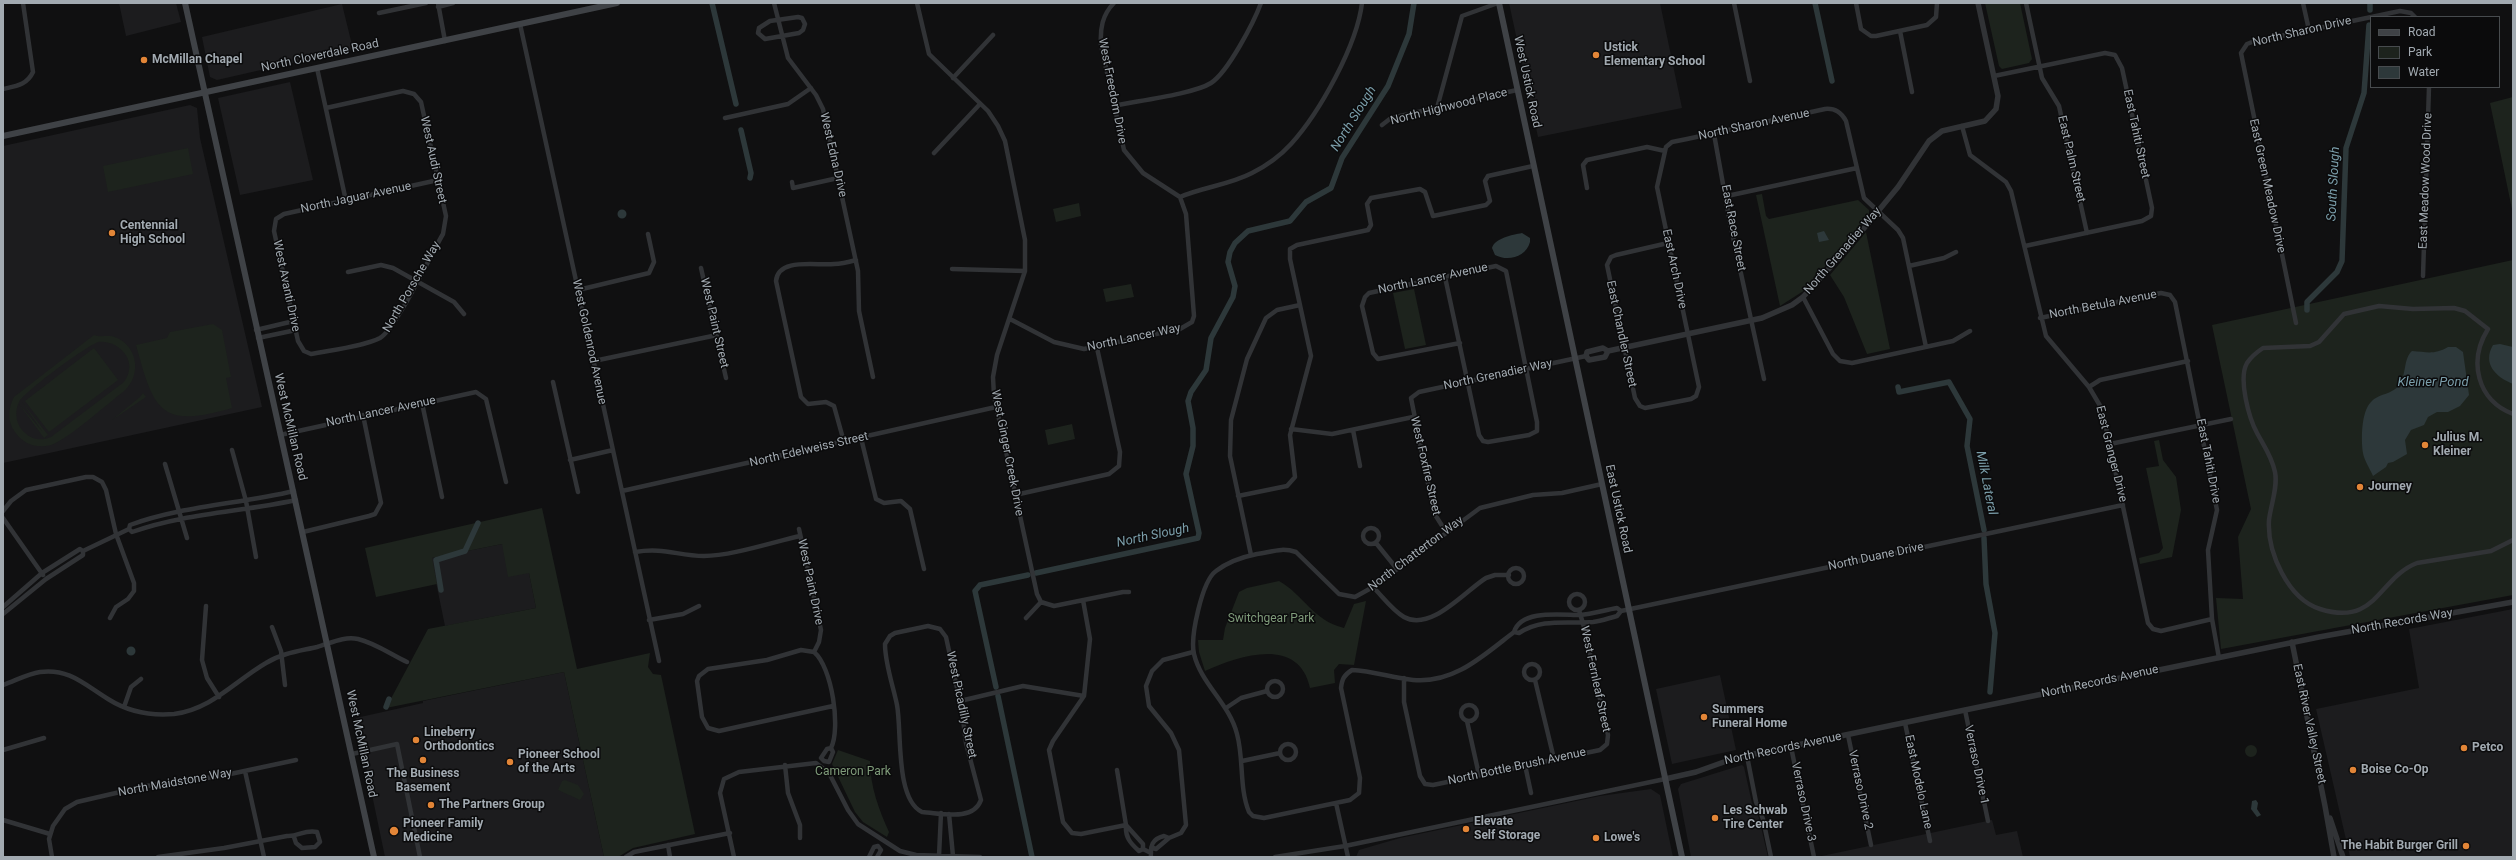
<!DOCTYPE html>
<html>
<head>
<meta charset="utf-8">
<style>
  body { margin:0 }
  #map { position:relative; width:2516px; height:860px; overflow:hidden; background:#101011; font-family:Roboto,sans-serif }
  canvas { display:block }
  .frame { position:absolute; inset:0; border:4px solid #a2aab1; pointer-events:none }
  .legend { position:absolute; left:2370px; top:16px; width:130px; height:72px; box-sizing:border-box; background:#0b0b0c; border:1px solid #474b4e; margin:0; padding:5px 7px; list-style:none; font-size:12px; color:#a2aab1 }
  .legend li { display:flex; align-items:center; gap:8px; height:20px }
  .legend b { width:20px; border:1px solid #474b4e }
</style>
</head>
<body>
<div id="map">
<canvas width="2516" height="860"></canvas>
<div class="frame"></div>
<ul class="legend">
<li><b style="height:5px;background:#3f4246"></b>Road</li>
<li><b style="height:11px;background:#1d231d"></b>Park</li>
<li><b style="height:11px;background:#2d383a"></b>Water</li>
</ul>
</div>
<script>
const c = document.querySelector('canvas').getContext('2d');
c.lineJoin = 'round';
function fillPath(path, color) {
  c.fillStyle = color;
  c.fill(path, 'evenodd');
}
function stroke(path, color, width, dash) {
  c.strokeStyle = color;
  c.lineWidth = width;
  c.lineCap = dash ? 'butt' : 'round';
  c.setLineDash(dash || []);
  c.stroke(path);
}
function drawText(font, color, halo, rows, align = 'center') {
  c.font = font + ' Roboto,sans-serif';
  c.lineWidth = 3;
  c.setLineDash([]);
  c.textBaseline = 'middle';
  c.strokeStyle = halo;
  c.fillStyle = color;
  for (const [text, x, y, turn = 0] of rows) {
    c.save();
    c.translate(x, y);
    c.rotate((+turn || 0) * Math.PI / 180);
    c.textAlign = isNaN(turn) ? turn : align;
    if (halo) c.strokeText(text, 0, 0);
    c.fillText(text, 0, 0);
    c.restore();
  }
}
fillPath(new Path2D(`
  M119,3H176L181,22L126,36Z
  M1509,3H1660L1682,108L1538,137Z
  M342,4L353,49L217,80L210,77L202,37Z
  M290,82L313,180L240,195L218,98Z
  M190,105L197,108L200,138L262,407L3,463V146Z
  M502,544L529,573L536,608L445,626L431,558Z
  M2513,609V857H2350L2316,709L2419,688L2409,629Z
  M564,672L604,857H385L356,718L423,703V701Z
  M1720,675L1736,750L1672,764L1656,689Z
  M1742,765L1744,767L1752,803L1759,818L1768,857H1691L1678,789L1681,784Z
  M1651,789L1660,795L1673,857H1356L1359,850L1400,838L1600,796Z
  M1992,820L1996,835L2017,831L2023,857H1817Z`), '#1c1c1e');
fillPath(new Path2D(`
  M1985,3H2020L2032,59L2029,63L2002,69L1999,66Z
  M2513,97V214L2490,103Z
  M188,148L193,174L108,192L103,166Z
  M1762,194L1766,216L1769,219L1858,200L1869,210V215L1805,290L1780,306L1756,195Z
  M1079,203L1081,216L1056,222L1053,209Z
  M1866,232L1890,349L1867,354L1844,297L1830,275Z
  M2513,260V595L2221,649L2216,598L2243,599L2238,537L2251,509L2212,325Z
  M1131,284L1134,297L1106,302L1103,289Z
  M1414,289L1426,345L1405,349L1393,293Z
  M213,324L222,330L231,377L226,378L232,408C160,429 154,411 136,345L167,338L170,332Z
  M94,335C100,338 110,334 117,338C139,348 141,377 123,392C107,404 67,440 51,445C37,449 23,444 15,432C7,422 8,408 14,397ZM98,342C120,340 139,362 124,382L51,437C42,441 32,440 25,433C16,426 14,412 19,402C25,391 85,347 98,342Z
  M94,348L118,380L49,432L25,401Z
  M143,393L146,397L112,420L140,397Z
  M22,402L48,435L44,438L19,404L42,431Z
  M1072,424L1075,439L1048,445L1045,430Z
  M2159,440L2163,460L2176,477L2181,510L2172,557L2140,564L2139,558L2159,553L2163,548L2146,468L2159,466L2154,441Z
  M542,508L577,669L650,653L648,667L653,674L661,675L695,834L633,848L618,857H604L564,672L386,708L428,629L536,608L529,573L508,577L502,544L432,558L437,584L376,597L365,548Z
  M1279,581C1304,595 1312,620 1344,628L1354,604L1366,601L1354,665L1339,664L1334,670L1335,683L1310,688C1299,636 1240,655 1205,671L1199,652L1198,640H1223L1225,628L1239,592L1247,588Z
  M2245 751a6 6 0 1 1 12 0a6 6 0 1 1-12 0Z
  M838,750L870,761C870,786 879,810 889,832L887,837L863,822L855,812L832,764Z
  M565,780L578,785L584,794L580,800L558,790L562,781Z`), '#1d231d');
fillPath(new Path2D(`
  M617.5 214a4.5 4.5 0 1 1 9 0a4.5 4.5 0 1 1-9 0Z
  M1824,231L1829,240L1819,242L1817,233Z
  M1522,233L1530,238V242C1526,257 1508,262 1495,255L1492,248C1495,238 1512,235 1522,233Z
  M2500,344L2513,347V384C2496,377 2482,364 2493,345Z
  M2448,347H2456L2463,352L2469,395L2460,406L2448,412H2437L2428,417L2424,425L2411,430L2405,440L2407,454L2393,462L2388,463L2386,467L2373,476C2370,469 2364,460 2363,453C2361,440 2361,412 2371,402C2379,393 2392,395 2399,385C2407,374 2403,359 2412,351C2427,352 2434,355 2448,347Z
  M126.5 651a4.5 4.5 0 1 1 9 0a4.5 4.5 0 1 1-9 0Z
  M2256,800L2258,803L2257,809L2261,815L2257,817L2251,809L2252,801Z`), '#2d383a');
stroke(new Path2D(`
  M712,3L736,104
  M1815,3L1832,81
  M2370,10V3
  M741,130L751,173L750,178
  M2307,310V302L2337,272L2342,261L2346,148L2364,93L2369,25
  M1898,387L1899,392L1949,382L1970,419L1967,446L1984,530
  M1984,538L1986,584L1995,633L1990,692
  M1036,573L1198,538L1199,533L1186,474L1193,446V428L1188,401L1191,392L1206,370L1211,338L1233,297L1235,286L1228,262L1230,252L1235,243L1248,231L1290,221L1306,202L1331,188L1342,158L1388,86L1409,34L1414,3
  M441,590L436,560L465,551L478,523
  M996,687L975,591L980,585L1028,575
  M998,696L1032,857
  M386,707L389,699`), '#2d383a', 5.5);
stroke(new Path2D(`
  M438,3L445,41
  M774,3L788,58L816,95L823,109L858,271L859,311L873,377
  M917,3L929,54L988,111L998,126L1005,141L1025,240V271L997,355L993,377L994,396L1037,594L1041,602
  M1734,3L1750,81
  M1856,3L1861,29L1871,36H1876L1927,25L1936,17L1937,3
  M2026,3L2042,78L2059,106L2087,233
  M2303,3L2309,30
  M438,7L453,3
  M379,13L426,3
  M798,17L802,18L805,24L803,30L799,33L765,39L758,33L759,28L770,21Z
  M520,24L659,661
  M1900,31L1912,92
  M317,68L346,201
  M1994,76L2105,53L2115,55L2122,68L2152,208L2151,216L2142,221L2025,246
  M953,78L993,35
  M3,89C16,86 27,85 33,72L23,3
  M1113,106C1136,101 1194,94 1211,83C1228,72 1254,22 1261,3
  M326,108L403,91L414,94L421,102L446,216L443,234C431,254 396,329 380,338C362,347 331,350 311,354L304,351L298,341L274,231L276,219L284,214L438,180
  M1437,108L1462,16L1498,3
  M725,118L788,104L811,88
  M1382,125L1391,118L1517,90
  M1962,126L1970,155L2006,182L2011,191L2046,336L2089,387L2102,409L2148,623L2153,629L2161,631L2212,619
  M1714,134L1730,223L1764,379
  M934,153L980,104
  M792,182L793,188L838,178
  M1587,188L1583,165L1587,160L1647,147L1665,151
  M1727,196L1857,168
  M1180,197C1203,187 1229,185 1252,173C1266,166 1281,155 1291,144C1320,112 1357,45 1362,3
  M1668,243L1616,255L1611,257L1607,265L1635,398L1640,406L1645,408L1691,399L1696,396L1699,387L1657,187L1666,147L1672,142L1687,139L1825,109C1835,108 1841,112 1846,121L1864,198L1898,230L1903,238L1926,347
  M1909,266L1944,258L1956,252
  M701,268L726,378
  M952,269L1025,271
  M348,272L381,265L393,268L454,302L464,314
  M2423,276L2429,87
  M1445,277L1479,435L1483,441L1488,442L1529,435L1537,431V422L1506,271L1496,266L1369,293L1365,297L1362,306L1373,353L1378,359L1460,343
  M578,290L649,273L654,262L648,234
  M1803,297L1833,354L1840,361L1852,363L1953,341L1970,331
  M2040,318L2161,293L2170,295L2175,302L2217,510L2208,550L2212,619L2219,658
  M1010,319L1054,342L1084,349L1180,329L1192,322L1194,316L1186,214L1180,197L1143,173L1124,150L1101,45C1100,29 1102,15 1114,3
  M2296,323L2241,53L2247,44L2252,42L2400,11L2411,13L2415,17
  M256,330L294,321
  M258,338L296,330
  M594,361L717,335
  M553,382L578,492
  M2089,387L2100,380L2188,361
  M422,403L442,497
  M2513,414C2477,400 2468,361 2488,329L2465,311L2454,308L2413,309L2379,306L2344,314L2319,342L2310,346L2263,348C2257,352 2251,357 2247,363C2238,379 2249,418 2257,433C2264,446 2272,457 2275,472C2278,487 2271,504 2269,520C2267,552 2288,599 2320,609C2377,627 2378,578 2417,563L2491,551L2513,540
  M1291,429L1332,434L1413,417
  M1353,430L1360,466
  M280,435L476,392L486,399L506,482
  M861,438L876,499L884,503L901,501L910,509L924,569
  M844,442L834,406L826,402L808,404L801,397L776,281C778,257 817,266 834,264C841,264 849,262 856,260
  M2110,444L2231,419
  M232,450L246,501L256,557
  M570,460L613,450
  M165,464L187,538
  M622,491L996,407
  M1015,495L1109,474L1119,466L1120,452L1097,348
  M1238,496L1287,486L1295,477L1290,435L1311,356L1290,259V249L1297,245L1368,230L1371,225L1367,204L1371,198L1420,189L1425,192L1433,216L1486,205L1490,201L1485,181L1488,176L1533,166
  M3,511L11,501L26,490L86,477H93L102,482L106,490L116,534L134,583V591L128,599L116,607L110,618
  M3,518L43,575
  M1363 536a8 8 0 1 1 16 0a8 8 0 1 1-16 0Z
  M129,529L132,532C185,513 242,512 296,500
  M799,529L821,630L819,642L814,652C832,667 841,728 831,748L833,752L829,762L824,761L821,758L827,749L831,748
  M303,532L369,516L375,514L381,503L363,415
  M1446,532L1434,513L1411,398L1419,392L1586,356
  M1376,543L1397,569
  M635,552C664,547 678,556 704,556C731,556 773,542 800,536
  M1251,555L1230,456L1231,420L1247,359L1266,318L1277,310L1300,305
  M1508 576a8 8 0 1 1 16 0a8 8 0 1 1-16 0Z
  M1373,587C1383,597 1392,610 1404,617C1431,632 1465,591 1486,578L1495,575H1509
  M1569 602a8 8 0 1 1 16 0a8 8 0 1 1-16 0Z
  M1083,600L1090,639L1084,696L1053,741L1049,750L1063,822L1072,833L1081,834L1126,825L1117,770
  M1041,602L1054,606L1123,592H1129
  M206,606L202,660L207,678L219,697
  M3,607L42,573L80,549L83,551L129,529L130,525C182,506 239,504 294,491
  M1617,608L1621,611L1617,616C1609,618 1601,621 1593,622C1566,624 1543,618 1519,633L1514,632C1521,609 1562,615 1580,615C1592,614 1605,610 1617,608Z
  M1621,611L2123,505
  M3,614L46,579L83,555V551
  M1026,618L1041,602
  M649,620L683,614L699,606
  M928,626L940,629L946,637L962,711L966,743L981,800C973,822 941,813 922,812C895,799 902,731 897,705C893,685 885,664 885,644L890,636L895,633Z
  M272,627L281,651L285,685
  M1514,632C1484,655 1454,684 1413,680C1393,678 1373,671 1352,670C1344,675 1342,679 1341,688L1360,778L1359,793L1350,800L1264,818L1253,816L1249,812C1239,788 1244,759 1237,734C1229,703 1201,684 1194,654C1190,637 1202,581 1216,571C1229,561 1242,557 1257,554C1272,552 1281,547 1296,552L1339,594L1355,597L1373,587L1480,508L1533,495L1562,493L1602,484
  M814,652L801,650L767,660L708,669L699,676L697,681L702,717L708,728L719,731L833,706
  M1524 672a8 8 0 1 1 16 0a8 8 0 1 1-16 0Z
  M1404,678V702L1420,776L1425,784L1433,785L1600,750L1607,744L1608,735L1584,627L1579,610
  M1535,680L1554,759
  M1267 689a8 8 0 1 1 16 0a8 8 0 1 1-16 0Z
  M3,685C15,681 27,674 40,672C69,668 85,685 108,699C127,711 151,716 174,714C212,709 235,681 266,663C282,653 300,651 317,647C331,643 344,636 358,639C375,643 392,655 407,662
  M960,701L1023,686L1084,696
  M1461 713a8 8 0 1 1 16 0a8 8 0 1 1-16 0Z
  M124,707L131,687L141,679
  M1226,708L1241,698L1267,691
  M1965,710L1988,821
  M1467,721L1479,775
  M1905,723L1930,841
  M1848,735L1871,845
  M1280 752a8 8 0 1 1 16 0a8 8 0 1 1-16 0Z
  M1791,747L1814,857
  M3,750L44,738
  M352,754L397,744L420,857
  M1747,756L1756,802L1763,819L1771,857
  M1242,761L1280,753
  M785,765L788,793L800,825V838
  M1525,765L1531,793
  M245,771L264,857
  M1336,803L1348,857
  M949,814L953,856
  M3,820L50,834
  M1169,838L1181,833L1186,825L1179,750L1171,733L1149,706L1146,686L1152,671L1163,660L1193,652
  M668,845L670,857
  M1143,849V844L1126,825C1125,837 1130,843 1139,851L1143,849L1151,853
  M939,856L941,813
  M52,857L49,839L53,826L65,809L77,802L146,786L221,776L296,760
  M158,857L224,848L287,836C298,837 305,829 317,832L320,842L315,847L302,848L296,843L294,837
  M626,857L634,852L730,833
  M734,857L720,793L724,779L739,772L816,763L829,773L848,810L858,824L900,851L916,855L980,857
  M869,857L874,847L878,846L881,850L877,857
  M1151,857C1150,846 1152,839 1164,836L1169,838L1156,849L1153,848
  M1275,857L1345,846L1665,779`), '#313336', 4.5);
stroke(new Path2D(`
  M1603,348L1608,351L1605,357L1589,360L1586,356L1587,352Z
  M1608,351L1762,318L1792,305L1803,297L1846,250L1898,187L1929,141L1942,131L1985,121L1996,109L1998,96L1978,3
  M2292,642L2325,806L2334,857
  M1665,779L1696,772L1735,758L1965,710L2319,637L2513,602
  M2330,818L2343,857`), '#313336', 5.5);
stroke(new Path2D(`
  M185,3L374,857
  M1499,3L1682,857
  M3,136L617,3`), '#3f4246', 6);
for (const [x, y, r, color] of [
  [1596,55,4,"#e28537"],
  [144,60,4,"#e28537"],
  [112,233,4,"#e28537"],
  [2425,445,4,"#e28537"],
  [2360,487,4,"#e28537"],
  [1704,717,4,"#e28537"],
  [416,740,4,"#e28537"],
  [2464,748,4,"#e28537"],
  [423,760,4,"#e28537"],
  [510,762,4,"#e28537"],
  [2353,770,4,"#e28537"],
  [431,805,4,"#e28537"],
  [1715,818,4,"#e28537"],
  [1466,829,4,"#e28537"],
  [394,831,5,"#e28537"],
  [1596,838,4,"#e28537"],
  [2466,846,4,"#e28537"]
]) {
  const dot = new Path2D();
  dot.arc(x, y, r, 0, 2 * Math.PI);
  c.fillStyle = color;
  c.fill(dot);
  stroke(dot, '#0b0b0c', 1.5);
}
drawText('12px', '#a2aab1', '#0b0b0c', [
  ["North Sharon Drive",2302,32,-13],
  ["North Cloverdale Road",320,56,-12],
  ["West Ustick Road",1527,82,78],
  ["West Freedom Drive",1112,91,79],
  ["North Highwood Place",1449,107,-14],
  ["North Sharon Avenue",1754,125,-12],
  ["East Tahiti Street",2136,134,78],
  ["West Edna Drive",833,155,77],
  ["East Palm Street",2071,159,77],
  ["West Audi Street",433,160,78],
  ["East Meadow Wood Drive",2426,181,-88],
  ["East Green Meadow Drive",2267,186,78],
  ["North Jaguar Avenue",356,198,-12],
  ["East Race Street",1733,228,79],
  ["North Grenadier Way",1843,251,-49],
  ["East Arch Drive",1674,269,78],
  ["North Lancer Avenue",1433,279,-12],
  ["West Avanti Drive",286,286,78],
  ["North Porsche Way",412,287,-60],
  ["North Betula Avenue",2103,305,-11],
  ["West Paint Street",714,323,77],
  ["East Chandler Street",1621,334,78],
  ["North Lancer Way",1134,338,-12],
  ["West Goldenrod Avenue",589,342,78],
  ["North Grenadier Way",1498,375,-12],
  ["North Lancer Avenue",381,412,-12],
  ["West McMillan Road",290,427,77],
  ["North Edelweiss Street",809,450,-13],
  ["West Ginger Creek Drive",1007,453,79],
  ["East Granger Drive",2111,454,76],
  ["East Tahiti Drive",2208,461,79],
  ["West Foxfire Street",1425,466,77],
  ["East Ustick Road",1618,509,78],
  ["North Chatterton Way",1416,554,-37],
  ["North Duane Drive",1876,557,-12],
  ["West Paint Drive",810,582,78],
  ["North Records Way",2402,622,-10],
  ["West Fernleaf Street",1595,679,78],
  ["North Records Avenue",2100,682,-12],
  ["West Picadilly Street",961,705,78],
  ["East River Valley Street",2309,724,78],
  ["West McMillan Road",361,744,78],
  ["North Records Avenue",1783,749,-12],
  ["Verraso Drive 1",1976,765,78],
  ["North Bottle Brush Avenue",1517,767,-12],
  ["East Modelo Lane",1918,782,78],
  ["North Maidstone Way",175,783,-10],
  ["Verraso Drive 2",1860,790,78],
  ["Verraso Drive 3",1803,802,78]
]);
drawText('bold 12px', '#a2aab1', '#0b0b0c', [
  ["Ustick",1604,48],
  ["Elementary School",1604,62],
  ["McMillan Chapel",152,60],
  ["Centennial",120,226],
  ["High School",120,240],
  ["Julius M.",2433,438],
  ["Kleiner",2433,452],
  ["Journey",2368,487],
  ["Summers",1712,710],
  ["Funeral Home",1712,724],
  ["Lineberry",424,733],
  ["Orthodontics",424,747],
  ["Petco",2472,748],
  ["Pioneer School",518,755],
  ["of the Arts",518,769],
  ["Boise Co-Op",2361,770],
  ["The Business",423,774,"center"],
  ["Basement",423,788,"center"],
  ["The Partners Group",439,805],
  ["Les Schwab",1723,811],
  ["Tire Center",1723,825],
  ["Elevate",1474,822],
  ["Self Storage",1474,836],
  ["Pioneer Family",403,824],
  ["Medicine",403,838],
  ["Lowe's",1604,838],
  ["The Habit Burger Grill",2458,846,"right"]
], 'left');
drawText('12px', '#7f9b7a', '#0b0b0c', [
  ["Switchgear Park",1271,619],
  ["Cameron Park",853,772]
]);
drawText('italic 13px', '#7b9eaa', '#0b0b0c', [
  ["North Slough",1354,119,-58],
  ["South Slough",2334,184,-87],
  ["Kleiner Pond",2433,383],
  ["Milk Lateral",1986,483,79],
  ["North Slough",1153,536,-12]
]);
</script>
</body>
</html>
